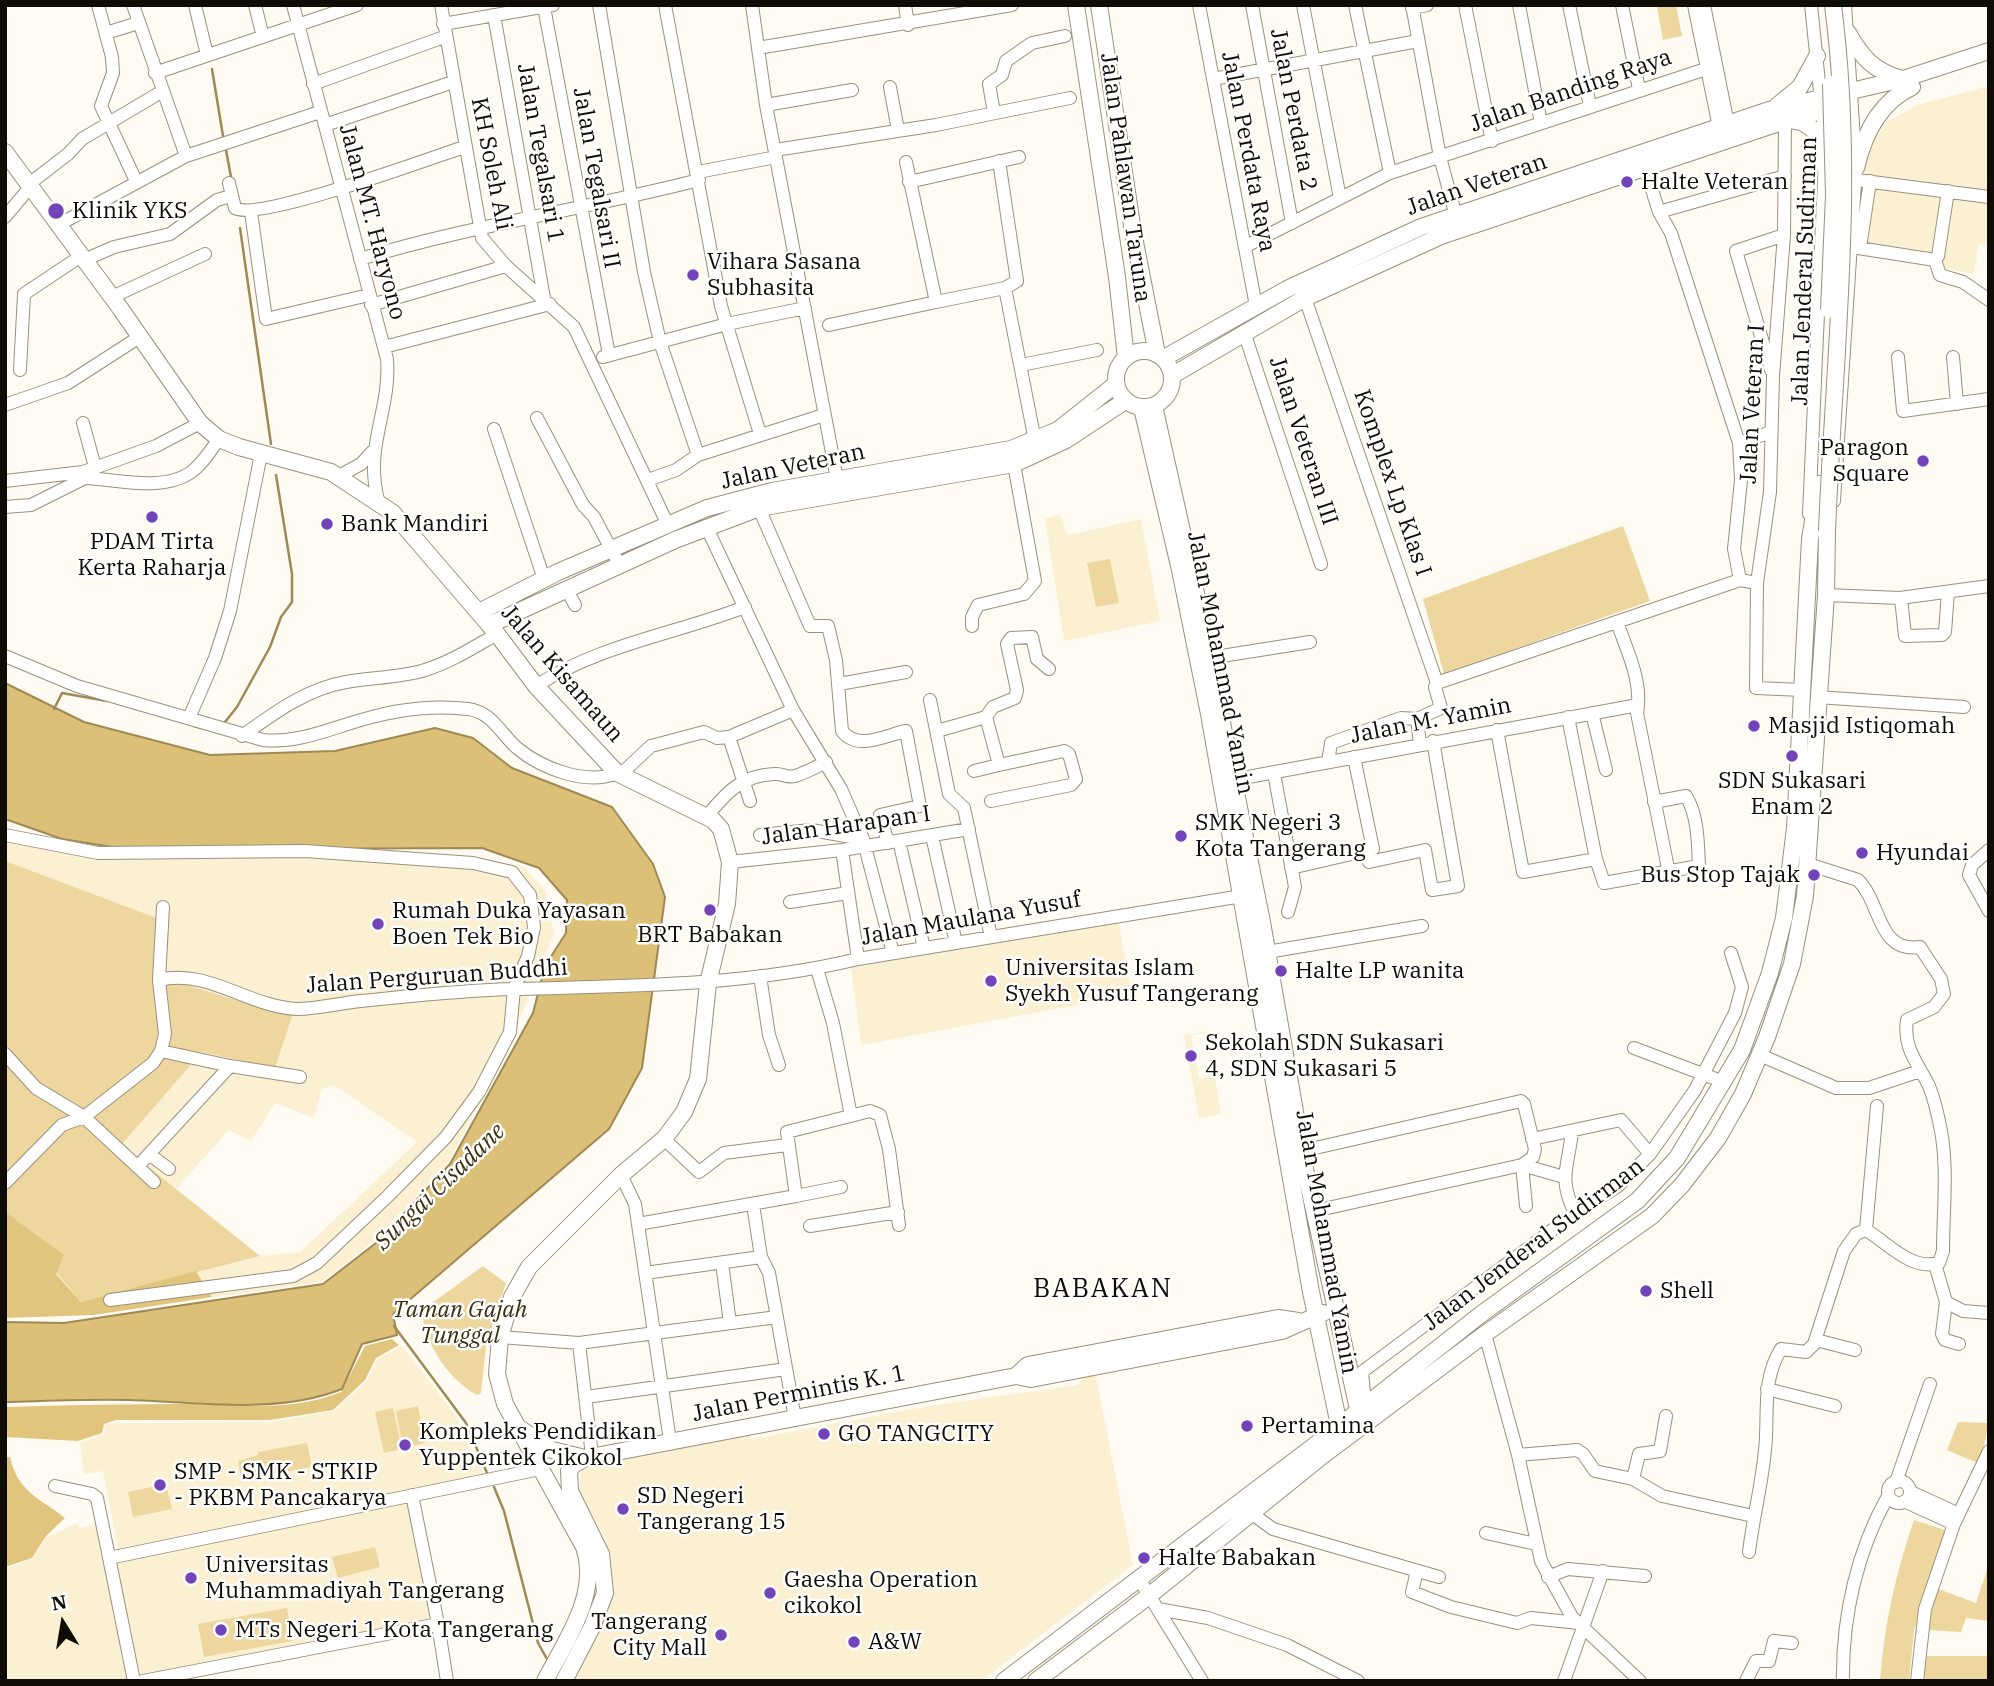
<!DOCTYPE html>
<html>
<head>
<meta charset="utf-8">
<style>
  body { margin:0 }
  #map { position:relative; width:1994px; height:1686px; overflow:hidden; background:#fffbf2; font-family:"IBM Plex Serif",serif }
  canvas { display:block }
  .frame { position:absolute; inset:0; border:7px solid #0f0c05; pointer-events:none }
  .north { position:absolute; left:28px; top:1588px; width:70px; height:70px; -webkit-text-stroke:5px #fff; paint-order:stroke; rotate:349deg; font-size:19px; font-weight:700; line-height:28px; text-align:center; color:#0f0c05 }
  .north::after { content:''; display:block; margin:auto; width:24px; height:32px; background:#0f0c05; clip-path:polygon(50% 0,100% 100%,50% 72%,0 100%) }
</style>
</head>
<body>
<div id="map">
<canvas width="1994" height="1686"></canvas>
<div class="frame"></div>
<div class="north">N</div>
</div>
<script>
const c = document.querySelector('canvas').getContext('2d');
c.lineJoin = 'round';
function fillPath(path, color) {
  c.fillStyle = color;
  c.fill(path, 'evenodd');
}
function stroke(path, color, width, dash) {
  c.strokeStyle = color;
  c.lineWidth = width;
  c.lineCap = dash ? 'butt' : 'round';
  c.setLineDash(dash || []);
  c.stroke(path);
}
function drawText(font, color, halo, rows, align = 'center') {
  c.font = font + ' "IBM Plex Serif",serif';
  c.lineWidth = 5;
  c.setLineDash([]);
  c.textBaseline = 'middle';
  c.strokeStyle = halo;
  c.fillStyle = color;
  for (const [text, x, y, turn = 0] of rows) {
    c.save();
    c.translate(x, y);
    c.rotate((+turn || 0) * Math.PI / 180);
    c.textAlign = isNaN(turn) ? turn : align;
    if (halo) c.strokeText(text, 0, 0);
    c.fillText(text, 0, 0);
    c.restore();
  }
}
fillPath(new Path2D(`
  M1989,86V245L1979,244L1973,274L1854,248L1863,159L1885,123L1917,105Z
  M1060,514L1068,535L1141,519L1160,621L1064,641L1045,519Z
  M5,831L86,857L339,855L465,858L524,867L545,890L554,934L510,1043L448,1163L374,1241L322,1282L212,1297L196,1271L260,1256L300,1252L417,1142L334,1085L322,1089L314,1118L275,1103L251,1141L229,1130L176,1189L120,1145L202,1052L255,1006L155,974L5,861Z
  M1118,919L1132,995L861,1045L851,968Z
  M1207,1031L1221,1114L1199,1118L1184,1035ZM1206,1033L1213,1076L1199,1079L1191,1035Z
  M402,1346L456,1416L484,1475L118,1549L103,1471L84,1474L80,1442L104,1435L105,1425L113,1423L271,1422L334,1411L367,1381L378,1359Z
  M1094,1367L1133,1565L981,1681H570L608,1574L605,1538L580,1493V1473L589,1465L746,1434L752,1439L929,1406L1077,1385Z
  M408,1501L432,1618L138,1676L115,1560Z
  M78,1523L79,1528L96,1525L103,1546L128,1681H5V1569L32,1559L47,1537Z`), '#fcf0d2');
fillPath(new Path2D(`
  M1676,5L1682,36L1663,40L1657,7Z
  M1623,526L1650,601L1444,674L1423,599Z
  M1110,559L1119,603L1096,607L1087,563Z
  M5,861L162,920L155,975L255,1006L293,1014L275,1068L202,1052L121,1145L260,1256L81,1302L5,1212Z
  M483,1266L506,1283L486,1346L481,1393L477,1395C451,1381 428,1349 423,1319L432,1303Z
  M418,1406L425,1443L403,1448L396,1411Z
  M393,1408L402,1449L384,1453L375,1412Z
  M1958,1422L1989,1423L1980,1464L1947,1450Z
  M307,1443L312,1467L241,1480L238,1461L258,1455V1452Z
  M166,1484L172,1509L133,1517L128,1492Z
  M1914,1520L1945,1530L1914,1631L1909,1681H1880C1884,1624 1896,1573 1914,1520Z
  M375,1547L380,1567L338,1578L332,1557Z
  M1989,1564V1621L1966,1618L1961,1632L1928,1630L1936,1588L1976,1603Z
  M287,1608L293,1641L204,1657L198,1624Z
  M1927,1656H1989V1681H1923Z`), '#eed79f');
fillPath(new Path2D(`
  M5,1212L64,1255L56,1274L81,1302L196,1271L212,1297L94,1315L5,1318Z
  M392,1339L399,1345L376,1358L365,1380L333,1410L270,1420H116L104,1424L102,1433L78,1441L5,1437V1407C66,1405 127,1404 188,1404C240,1405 291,1412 341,1392L365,1346Z
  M5,1457H10C18,1493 40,1498 65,1518L46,1536L32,1558L5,1567Z`), '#e2c57d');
const water = new Path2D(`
  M5,683L84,722L210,755L335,751L435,728L473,738L512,768L612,807L653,864L665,897L642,1068L609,1129L393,1314L397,1335L362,1344L342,1389C276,1415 198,1402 129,1400C88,1399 46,1401 5,1402V1322L64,1323L323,1284L376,1243L450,1164L533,1013L545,966L566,933L567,900L539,868L482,848L223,849L163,855L62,839L5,819Z`);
fillPath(water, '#ddc078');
stroke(water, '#9f8a56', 2);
stroke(new Path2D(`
  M212,69L223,136
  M226,150L231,177
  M240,228L271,444
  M54,709L62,693L107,701
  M225,722L237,707L270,647L281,617L292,602V574L276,475
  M194,726L217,732
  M394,1326L466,1423L487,1473
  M494,1487L504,1511L538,1643L547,1659`), '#9f8a56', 2.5);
const minor = new Path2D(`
  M98,5L112,57L113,73L101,106L136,181
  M133,5L186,156
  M195,5L207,55
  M255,5L263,37
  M293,5L387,359C391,411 364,445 378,500
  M441,5L482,238L506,266L574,327L668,525
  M599,5L644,272L660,342L698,455
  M665,5L721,306L760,434
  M752,5L766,105L837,479
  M905,5L908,25
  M1199,5L1256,306
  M1252,5L1292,223
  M1303,5L1340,198
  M1355,5L1390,173
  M1412,5L1440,157L1458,224
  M1465,5L1492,141
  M1519,5L1541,123
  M1569,5L1590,106
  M1622,5L1639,89
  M1694,5L1719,127
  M1704,5L1728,124
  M1811,5L1825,140
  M544,7L609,355
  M1412,8L1427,5
  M494,15L544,298
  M443,24L553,5
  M106,33L138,23
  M758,48L1012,5
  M155,73L357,5
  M1213,79L1418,41
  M313,84L444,37
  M890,87L898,130
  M766,105L852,90
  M994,113L989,84L1002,75L1006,61L1032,43L1065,36
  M1785,121L1784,235L1773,376L1770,492L1757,583L1756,688L1803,690
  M325,125L453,82
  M775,150L936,125L1070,98
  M1645,168L1659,212L1671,233L1739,443L1741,480L1734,549L1740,580L1757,583
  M698,172L776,157
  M1849,179L1989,197
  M909,182L1019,157
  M229,183L235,208C257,222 431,158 464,147
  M29,184L68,154L82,139L161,92
  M251,212L266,319L369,295
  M1659,212L1785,176
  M5,217L31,186
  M58,225L186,156L320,112
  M1246,246L1390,173L1715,66
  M1852,247L1935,260L1938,256L1948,191
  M1860,248L1870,181
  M360,259C472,225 586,209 699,180
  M84,260L114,247L170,234L217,200L231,196
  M1935,260L1940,275L1963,282L1989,300
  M1005,288L1035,441
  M112,297L205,254
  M1305,298L1437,683
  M936,302L1005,288L1017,281L999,161
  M371,305L506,266
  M829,325L936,302L906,162
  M1244,332L1321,564
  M384,347L550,304
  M603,357L727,324L805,308
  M1898,357L1903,411L1989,399
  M1953,357L1957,404
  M1021,365L1097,350
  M20,370L24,294L81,256
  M1771,370L1736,251L1784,235
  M5,405L68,383L141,336
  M537,418L583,505L594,517L619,564
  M83,423L95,467
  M494,429L544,579
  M1739,443L1771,432
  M83,472L85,478C117,479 161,492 190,473C202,465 210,451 219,439
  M339,476L361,464L373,451
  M648,480L676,470L698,455L824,415
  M5,481L83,472L156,446L200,423
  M1834,501L1856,168L1845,5
  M5,507L31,505L85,478
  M759,508L810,626H828L836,660L842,731C858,752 888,734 906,731L920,806L880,815L888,843
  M1809,514L1825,158
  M706,526L793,710L841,789L863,839L893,953
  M566,588L575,605
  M1826,595L1900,598L1989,586
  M1901,598L1905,636L1942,635L1945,632L1948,592
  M1617,622C1627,651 1643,682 1637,713L1669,873
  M972,626V617L978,605L1024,594L1035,581L1014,464
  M5,656L77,686L263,740C301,744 335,726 372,717C401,709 437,705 468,709C492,712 500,733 517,748C541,768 586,786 617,773
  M1209,658L1310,642
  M839,684L906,672
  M536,686C599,645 675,634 745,607
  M1817,697L1964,707
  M930,700L949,794L964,808L991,937
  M1592,713L1606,770
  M986,717L999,765L1064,751L1069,754L1076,779L1071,785L991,801
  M1568,717L1596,859L1604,883L1699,866C1698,844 1698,815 1686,796L1654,802
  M189,718L215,658L230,611L261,454
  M1497,730L1523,872L1596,859
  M937,731L986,717L993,707L1015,698L1017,690L1007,644L1011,638L1032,637L1037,659L1049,669
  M242,736C274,713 306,689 346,682C373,677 399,678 425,670C451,662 474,647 497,634
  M729,737L750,801
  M1420,744L1417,719L1441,708L1435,687L1437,683L1740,580
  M1328,762L1331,743L1401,718L1417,719
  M974,771L999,765
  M1274,773L1295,887L1288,912
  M621,774L651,746L704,732L717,738L729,737L793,710
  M1232,780L1638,705
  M707,816C726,793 742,775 774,774C782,773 786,778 795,776C805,773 816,767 826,762
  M5,835L98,853L305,851L473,863L512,872L530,895L534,927L528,956L514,989L510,1032L479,1092L446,1137L388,1196L317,1263L293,1276L110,1300
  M760,835L811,830L863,839
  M932,836L956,943
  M899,841L924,948
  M842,850L858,959
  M1989,850L1972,865L1969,875L1989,911
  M1367,852L1369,862L1425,850L1432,890L1458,886L1433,741
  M730,862L842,850L969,829
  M1291,868L1373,849L1354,757
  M790,902L848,893
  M1267,952L1422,926
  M817,969L833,1023L851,1116
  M760,976L769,1035L779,1065
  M159,980L163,907
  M1634,1048L1724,1082
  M5,1054L36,1088L84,1117L154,1182
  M1760,1055L1836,1088H1869L1920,1071
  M230,1066L300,1077
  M1572,1132C1568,1167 1558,1179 1575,1213
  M664,1139L699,1172L724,1153L787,1145
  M1532,1139L1621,1120L1650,1154
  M1302,1151L1521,1101L1524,1104L1535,1149L1533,1157L1522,1165
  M149,1154L169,1169
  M1522,1165L1564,1177
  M138,1166L230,1066L161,1051
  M621,1175L635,1204L670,1441
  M5,1183L62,1125L84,1117L153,1063L161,1051L165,1034L159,980C207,968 249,1007 297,1009C318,1009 340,1003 361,1001C411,996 463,990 514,989C629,986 746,986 858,959L1242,896
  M796,1196L841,1187
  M753,1204L761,1257L769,1273L795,1418
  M1314,1211L1522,1165L1526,1206
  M638,1224L796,1196L787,1132L870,1111L880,1115L889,1149L899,1225
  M810,1226L898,1212
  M1866,1230L1877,1106
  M722,1263L730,1323
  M1935,1264L1946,1302L1942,1334L1945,1340L1959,1344
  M645,1273L761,1257
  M1946,1302L1963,1311L1989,1313
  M1485,1334L1518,1455L1541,1561L1572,1617L1640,1681
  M500,1337L579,1343L777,1317
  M1816,1340L1855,1350
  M579,1343L592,1456
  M1767,1389L1835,1406
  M586,1397L786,1369
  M1365,1403L1362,1372L1575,1213L1618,1186L1650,1154L1695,1090L1735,1013L1742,987L1731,953
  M1518,1455L1577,1450L1583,1454L1595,1471L1633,1479L1662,1496L1753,1516
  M1633,1479L1639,1454L1660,1451L1666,1416
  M1888 1492a11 11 0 1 1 22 0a11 11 0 1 1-22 0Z
  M1896,1482L1930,1384
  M55,1486L92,1494L97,1498L134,1681
  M1911,1492L1959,1514
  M1906,1502L1954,1524
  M1251,1513L1273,1529L1439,1577
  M1486,1533L1536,1544
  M1749,1552C1753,1518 1762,1484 1765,1450C1769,1415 1761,1381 1781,1349L1806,1352L1814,1344L1844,1251L1856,1234L1866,1230C1888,1243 1911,1271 1939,1263L1943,1251C1943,1209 1949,1163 1939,1121C1936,1108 1933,1092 1926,1080C1915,1060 1903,1045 1907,1020L1934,1007L1944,994L1941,979L1920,947C1877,953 1882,904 1858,880L1808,864
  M109,1558L540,1469
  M1417,1571L1412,1592L1451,1607L1517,1623L1531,1618L1579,1623
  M1548,1577L1568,1569L1645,1576
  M1139,1579L1202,1681
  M1158,1609L1208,1618L1287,1645L1358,1681
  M438,1624L447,1681
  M143,1681L438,1624L412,1495
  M1564,1681L1603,1571
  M1746,1681L1756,1661H1769L1774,1641L1792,1643
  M1843,1681C1842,1617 1857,1551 1888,1496
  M1917,1681L1925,1609L1954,1524L1989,1451`);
const major = new Path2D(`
  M1076,5L1117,277L1126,358
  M1099,5L1133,232L1157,354
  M1848,33C1862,58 1874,71 1902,79
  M1777,106L1800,87L1817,56
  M1790,120L1802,122L1814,130L1824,166
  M5,152L120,308L200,423L219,439L239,447L331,472L393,513L497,634L536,686L617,773L713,820L721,829L730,862L727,904L708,983L698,1079L684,1112L664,1139L621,1175L529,1267L512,1297L500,1337L497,1374L505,1404L584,1547C600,1594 566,1640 545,1681
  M1856,168C1864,134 1879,102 1912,87
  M1116 379a28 28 0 1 1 56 0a28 28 0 1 1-56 0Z
  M1164,358L1287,289L1421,227L1769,110L1903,79L1989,51
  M1173,375L1305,298L1441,236L1785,121L1843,105
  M1154,406L1197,598L1262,922L1305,1169L1358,1409
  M1142,408L1180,570L1209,714L1311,1292L1339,1425
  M479,612L558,572L707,508L772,491L1011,449L1058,430L1116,384
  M489,625L675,540L759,508L1014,464L1066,440L1125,401
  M1016,1376L1028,1365L1278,1318L1298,1321
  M519,1428L552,1450L585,1458L1016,1376L1031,1379L1282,1331L1323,1313
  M564,1681L592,1627L605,1593L601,1554L570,1491L569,1471L573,1465L585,1458
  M1004,1681L1314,1446L1480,1315L1637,1201L1677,1158L1742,1050L1770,973L1784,918L1795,828L1810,539L1819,484
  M1036,1681L1150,1595L1322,1456L1485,1334L1652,1216L1682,1185L1718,1138L1743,1094L1767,1037L1792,964L1805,896L1826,595L1827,531`);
stroke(minor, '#9a917c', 14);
stroke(major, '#9a917c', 18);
stroke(minor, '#fff', 12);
stroke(major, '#fff', 16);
const majorBridge = new Path2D(`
  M1829,310L1834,195L1831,84
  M1827,531C1834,354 1856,182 1833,5`);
stroke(majorBridge, '#9a917c', 18, []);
stroke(majorBridge, '#fff', 16);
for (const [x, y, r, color] of [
  [1627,182,7,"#7343ba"],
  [56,211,9,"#7343ba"],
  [693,275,7,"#7343ba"],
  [1923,461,7,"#7343ba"],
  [152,517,7,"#7343ba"],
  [327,524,7,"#7343ba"],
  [1754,726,7,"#7343ba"],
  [1792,756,7,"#7343ba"],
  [1181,836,7,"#7343ba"],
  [1862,853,7,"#7343ba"],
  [1814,875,7,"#7343ba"],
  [710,910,7,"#7343ba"],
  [378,924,7,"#7343ba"],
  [1281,971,7,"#7343ba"],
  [991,981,7,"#7343ba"],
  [1191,1056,7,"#7343ba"],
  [1646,1291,7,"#7343ba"],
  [1247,1426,7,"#7343ba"],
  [824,1434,7,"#7343ba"],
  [405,1445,7,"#7343ba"],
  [160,1485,7,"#7343ba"],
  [623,1509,7,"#7343ba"],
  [1144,1558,7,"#7343ba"],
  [191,1578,7,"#7343ba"],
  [770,1593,7,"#7343ba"],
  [221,1630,7,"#7343ba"],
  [721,1635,7,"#7343ba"],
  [854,1642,7,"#7343ba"]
]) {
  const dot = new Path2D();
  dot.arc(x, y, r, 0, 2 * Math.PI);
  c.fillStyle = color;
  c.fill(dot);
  stroke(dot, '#fff', 2.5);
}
drawText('23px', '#0f0c05', '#fff', [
  ["Jalan Banding Raya",1571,91,-19],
  ["Jalan Perdata 2",1293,110,79],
  ["Jalan Perdata Raya",1248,152,79],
  ["Jalan Tegalsari 1",540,153,80],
  ["KH Soleh Ali",491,164,79],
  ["Jalan Tegalsari II",596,178,80],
  ["Jalan Pahlawan Taruna",1125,178,82],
  ["Jalan Veteran",1477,185,-19],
  ["Jalan MT. Haryono",372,222,75],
  ["Jalan Jenderal Sudirman",1805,271,-88],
  ["Jalan Veteran I",1753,404,-87],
  ["Jalan Veteran III",1303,441,72],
  ["Jalan Veteran",793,467,-12],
  ["Komplex Lp Klas I",1392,483,71],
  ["Jalan Mohammad Yamin",1220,663,79],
  ["Jalan Kisamaun",562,674,49],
  ["Jalan M. Yamin",1431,721,-11],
  ["Jalan Harapan I",846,826,-8],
  ["Jalan Maulana Yusuf",971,919,-10],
  ["Jalan Perguruan Buddhi",437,977,-4],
  ["Jalan Mohammad Yamin",1326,1242,80],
  ["Jalan Jenderal Sudirman",1534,1245,-37],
  ["Jalan Permintis K. 1",799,1394,-11]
]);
drawText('23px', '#0f0c05', '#fff', [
  ["Halte Veteran",1641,182],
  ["Klinik YKS",72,211],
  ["Vihara Sasana",707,262],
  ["Subhasita",707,288],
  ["Paragon",1909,448,"right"],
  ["Square",1909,474,"right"],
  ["Bank Mandiri",341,524],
  ["PDAM Tirta",152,542,"center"],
  ["Kerta Raharja",152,568,"center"],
  ["Masjid Istiqomah",1768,726],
  ["SDN Sukasari",1792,781,"center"],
  ["Enam 2",1792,807,"center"],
  ["SMK Negeri 3",1195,823],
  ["Kota Tangerang",1195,849],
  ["Hyundai",1876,853],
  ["Bus Stop Tajak",1800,875,"right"],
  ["Rumah Duka Yayasan",392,911],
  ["Boen Tek Bio",392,937],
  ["BRT Babakan",710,935,"center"],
  ["Universitas Islam",1005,968],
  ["Syekh Yusuf Tangerang",1005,994],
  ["Halte LP wanita",1295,971],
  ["Sekolah SDN Sukasari",1205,1043],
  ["4, SDN Sukasari 5",1205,1069],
  ["Shell",1660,1291],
  ["Pertamina",1261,1426],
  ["Kompleks Pendidikan",419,1432],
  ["Yuppentek Cikokol",419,1458],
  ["GO TANGCITY",838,1434],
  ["SMP - SMK - STKIP",174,1472],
  ["- PKBM Pancakarya",174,1498],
  ["SD Negeri",637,1496],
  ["Tangerang 15",637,1522],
  ["Halte Babakan",1158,1558],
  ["Universitas",205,1565],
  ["Muhammadiyah Tangerang",205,1591],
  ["Gaesha Operation",784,1580],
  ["cikokol",784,1606],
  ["Tangerang",707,1622,"right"],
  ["City Mall",707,1648,"right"],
  ["MTs Negeri 1 Kota Tangerang",235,1630],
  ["A&W",868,1642]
], 'left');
drawText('italic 23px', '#3b2e0e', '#fff', [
  ["Taman Gajah",460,1310],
  ["Tunggal",460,1336]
]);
drawText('italic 24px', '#3b2f0f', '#fff', [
  ["Sungai Cisadane",440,1187,-44]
]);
c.letterSpacing = '2px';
drawText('26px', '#0f0c05', '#fff', [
  ["BABAKAN",1103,1289]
]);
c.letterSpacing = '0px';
</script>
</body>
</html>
